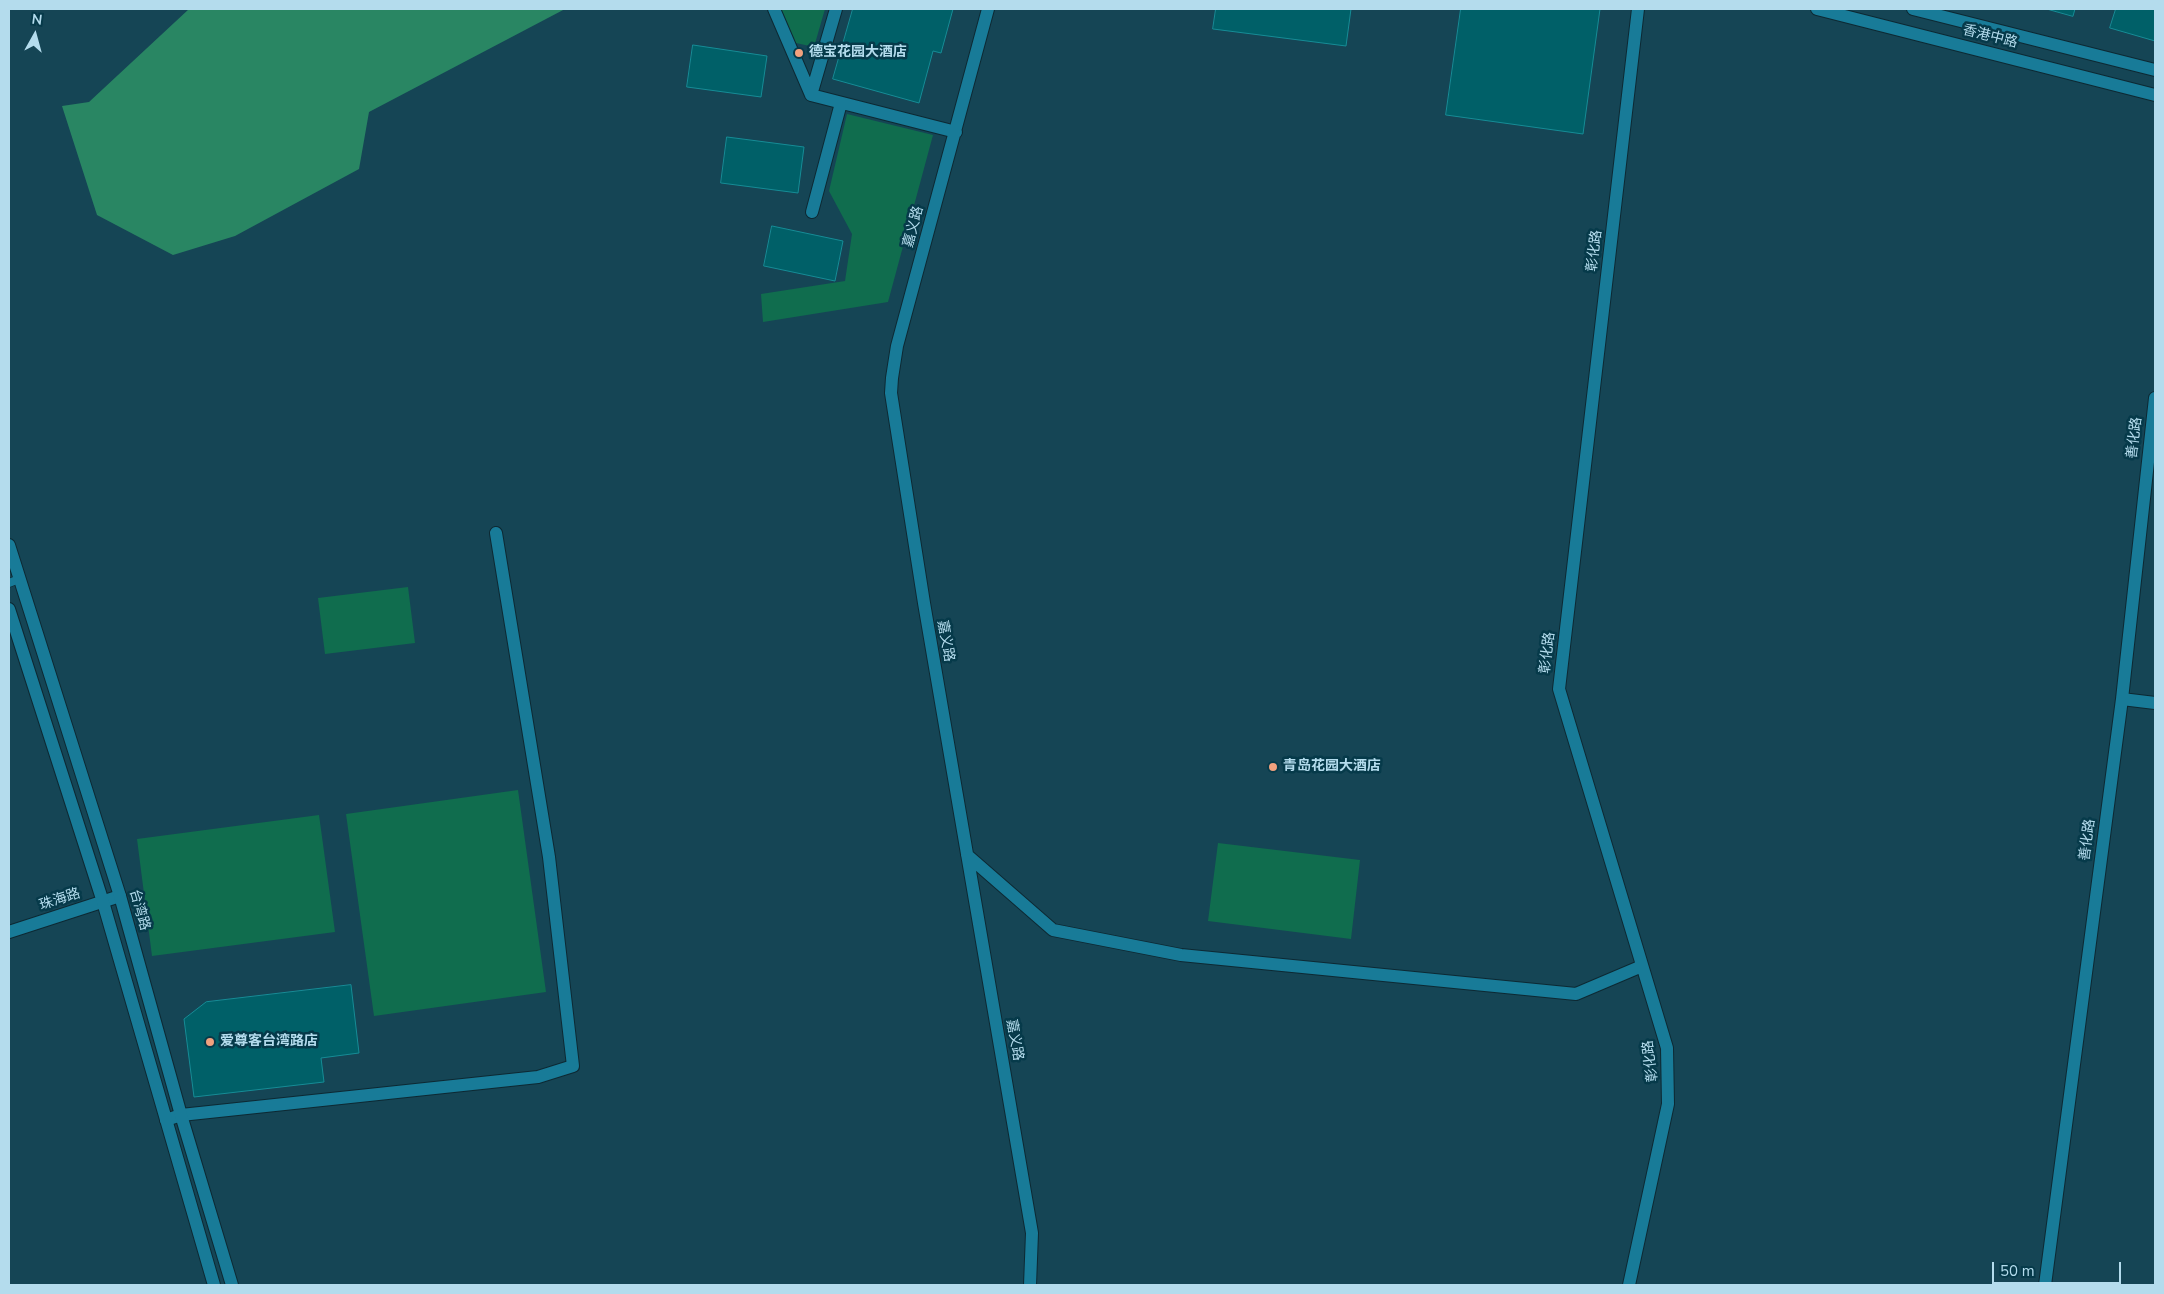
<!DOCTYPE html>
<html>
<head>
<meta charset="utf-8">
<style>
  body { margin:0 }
  #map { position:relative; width:2164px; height:1294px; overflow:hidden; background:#154555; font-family:"Nunito Sans",sans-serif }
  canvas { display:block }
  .frame { position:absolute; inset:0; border:10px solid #b4dced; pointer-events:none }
  .north { position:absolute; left:10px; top:10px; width:50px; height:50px; -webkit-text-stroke:4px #063a4a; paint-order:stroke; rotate:7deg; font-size:14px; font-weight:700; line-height:20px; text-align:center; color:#b4dced }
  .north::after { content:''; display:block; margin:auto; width:18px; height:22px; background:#b4dced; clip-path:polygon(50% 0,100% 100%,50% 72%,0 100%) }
  .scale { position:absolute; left:1992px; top:1262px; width:129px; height:22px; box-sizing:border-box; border:2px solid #b4dced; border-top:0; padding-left:6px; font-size:15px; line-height:18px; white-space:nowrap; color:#b4dced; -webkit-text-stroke:4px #063a4a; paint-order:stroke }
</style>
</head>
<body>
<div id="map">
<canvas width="2164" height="1294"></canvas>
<div class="frame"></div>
<div class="north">N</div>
<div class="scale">50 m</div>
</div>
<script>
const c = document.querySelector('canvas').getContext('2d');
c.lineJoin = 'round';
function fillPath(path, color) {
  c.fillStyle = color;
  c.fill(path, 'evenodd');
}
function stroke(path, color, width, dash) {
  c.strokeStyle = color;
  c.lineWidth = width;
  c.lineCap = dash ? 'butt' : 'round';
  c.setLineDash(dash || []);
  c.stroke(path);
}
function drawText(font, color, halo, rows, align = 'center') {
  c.font = font + ' "Nunito Sans","Noto Sans SC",sans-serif';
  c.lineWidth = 5;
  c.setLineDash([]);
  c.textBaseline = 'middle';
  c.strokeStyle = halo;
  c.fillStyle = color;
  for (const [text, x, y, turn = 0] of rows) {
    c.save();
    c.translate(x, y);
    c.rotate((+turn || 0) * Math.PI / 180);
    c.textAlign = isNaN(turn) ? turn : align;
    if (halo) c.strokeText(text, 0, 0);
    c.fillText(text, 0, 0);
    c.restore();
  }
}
fillPath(new Path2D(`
  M779,9H825L814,47L787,41Z
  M847,114L933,135L888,302L763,322L761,294L845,281L852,234L829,191Z
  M408,587L415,643L325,654L318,598Z
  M518,790L546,992L374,1016L346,814Z
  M319,815L335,932L152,956L137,839Z
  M1218,843L1360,860L1351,939L1208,921Z`), '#106d4e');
fillPath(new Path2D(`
  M189,9H565L369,112L359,169L235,236L173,255L97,215L62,106L89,102Z`), '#298663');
const building = new Path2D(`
  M853,9H953L941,53L933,51L919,103L833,79Z
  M1216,9H1351L1346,46L1213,29Z
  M1461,9H1600L1583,134L1446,115Z
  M2047,9H2075L2073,16Z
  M2116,9H2155V41L2110,28Z
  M693,45L767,56L761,97L687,87Z
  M727,137L804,147L798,193L721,183Z
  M772,226L843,241L835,281L764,266Z
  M351,985L359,1053L321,1058L324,1082L194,1097L184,1019L206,1002Z`);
fillPath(building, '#006068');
stroke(building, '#168c96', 1);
const service = new Path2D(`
  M9,583L19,579`);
const minor = new Path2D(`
  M774,9L811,95L956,132
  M988,9L897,346L892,378L891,393L924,603L1032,1233L1030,1285
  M811,95L836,9
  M812,212L841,103
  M2122,699L2155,703
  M967,855L1053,930L1181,955L1576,994L1642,966
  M9,932L120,896
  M166,1120L181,1115L538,1077L573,1066L549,857L496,533
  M1629,1285L1668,1104L1667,1048L1559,689L1638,9
  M2045,1285L2122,699L2155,398`);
const tertiary = new Path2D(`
  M9,545L120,896L181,1115L232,1285
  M9,609L103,902L214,1285`);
const secondary = new Path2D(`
  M1817,9L2155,95
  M1913,9L2155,70`);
stroke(service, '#0d2933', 9);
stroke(minor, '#0d2933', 14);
stroke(tertiary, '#0d2933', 14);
stroke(secondary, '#0d2933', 14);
stroke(service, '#187b98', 8);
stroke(minor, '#187b98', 12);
stroke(tertiary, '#187b98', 12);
stroke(secondary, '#187b98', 12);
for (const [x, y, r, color] of [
  [799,53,5,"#f1a17e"],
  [1273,767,5,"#f1a17e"],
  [210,1042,5,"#f1a17e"]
]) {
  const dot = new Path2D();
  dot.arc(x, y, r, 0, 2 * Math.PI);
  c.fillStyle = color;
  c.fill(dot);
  stroke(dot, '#063a4a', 2);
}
drawText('14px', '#b4dced', '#063a4a', [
  ["香港中路",1990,37,14],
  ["嘉义路",914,227,-75],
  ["彰化路",1595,251,-83],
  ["善化路",2135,438,-83],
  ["嘉义路",945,641,80],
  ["彰化路",1548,653,-83],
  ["善化路",2088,840,-82],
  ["珠海路",60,900,-18],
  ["台湾路",139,910,74],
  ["嘉义路",1014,1040,80],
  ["彰化路",1651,1061,-97]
]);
drawText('bold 14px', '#b4dced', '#063a4a', [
  ["德宝花园大酒店",809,53],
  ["青岛花园大酒店",1283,767],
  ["爱尊客台湾路店",220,1042]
], 'left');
</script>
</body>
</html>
